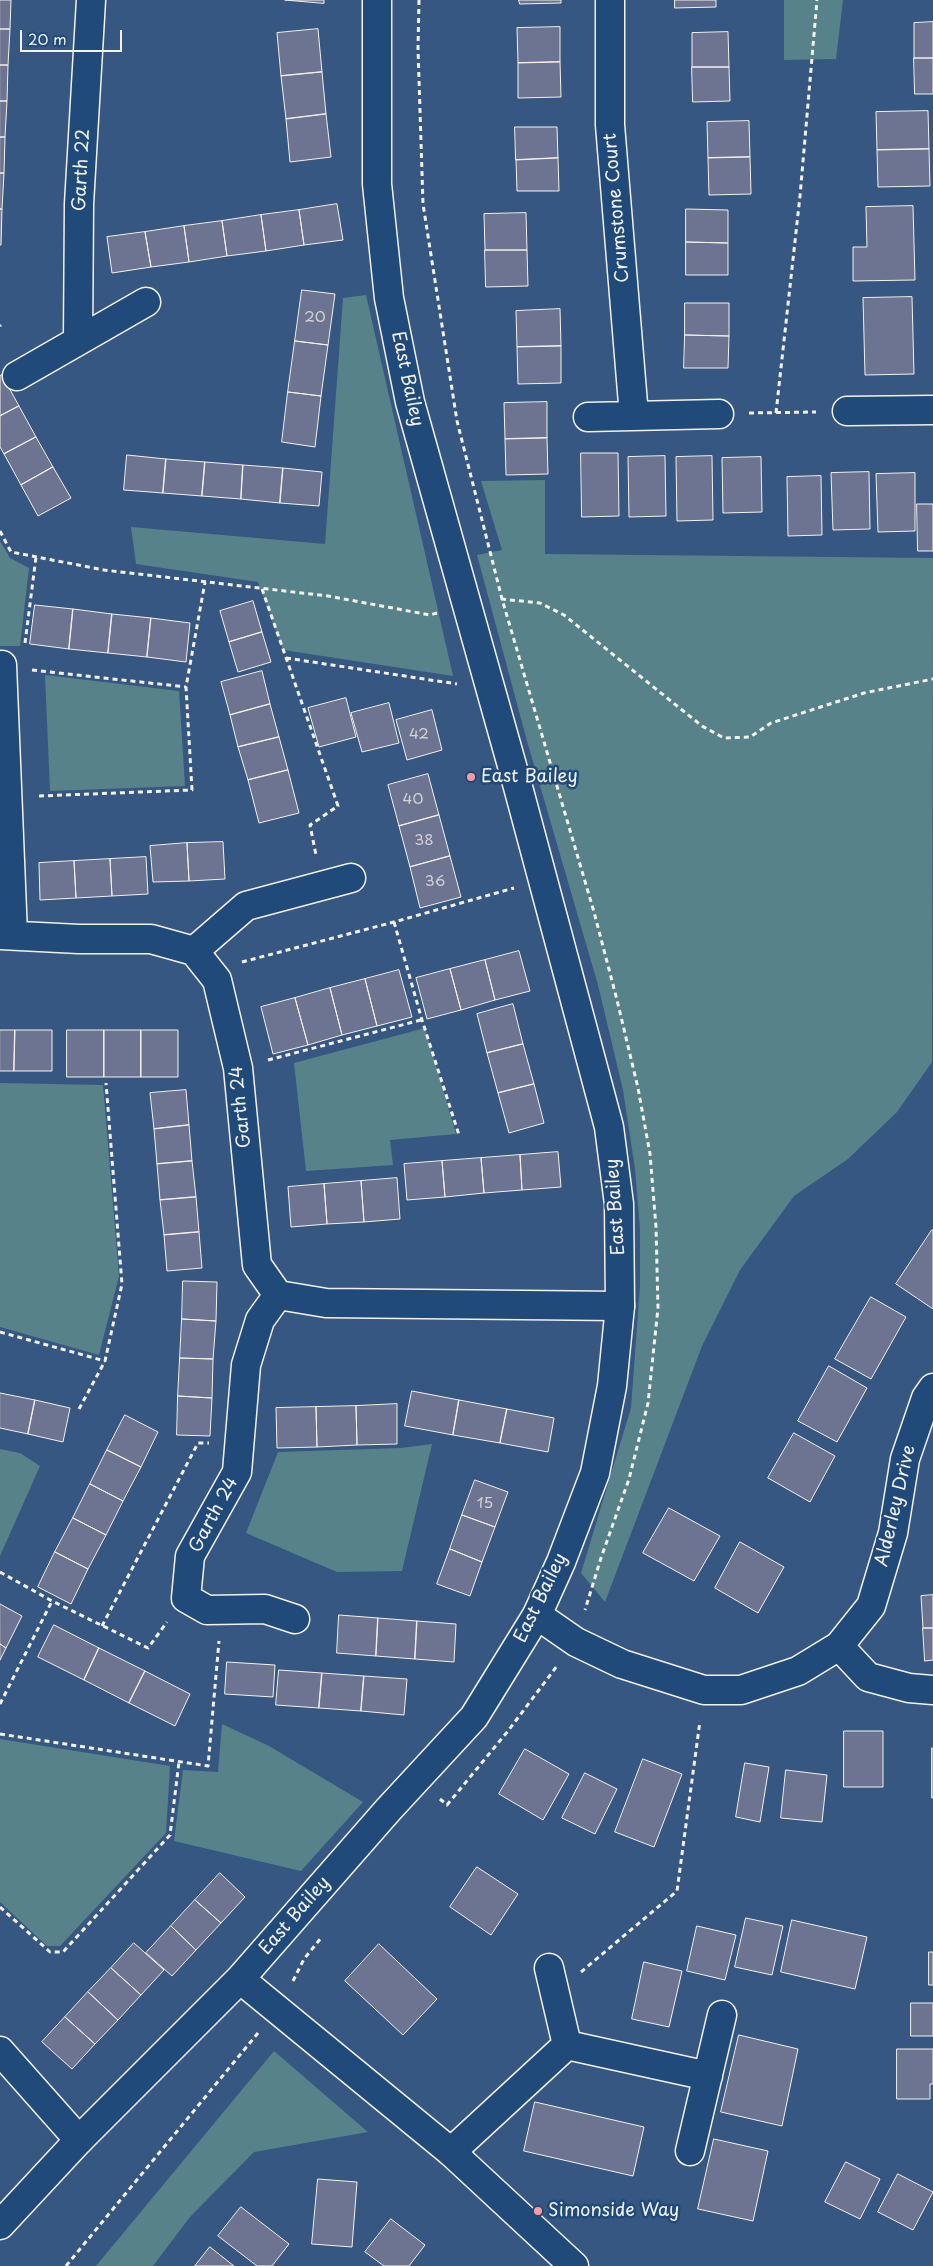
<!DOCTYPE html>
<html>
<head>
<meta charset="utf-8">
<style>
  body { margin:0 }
  #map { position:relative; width:933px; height:2266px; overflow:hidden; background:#365781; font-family:"Playpen Sans",sans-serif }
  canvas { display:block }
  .scale { position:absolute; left:20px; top:30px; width:102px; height:22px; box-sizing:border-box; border:2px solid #f4f1e8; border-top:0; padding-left:6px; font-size:15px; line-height:18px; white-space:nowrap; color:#f4f1e8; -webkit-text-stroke:4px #1f4a7a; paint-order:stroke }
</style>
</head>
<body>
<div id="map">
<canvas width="933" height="2266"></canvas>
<div class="scale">20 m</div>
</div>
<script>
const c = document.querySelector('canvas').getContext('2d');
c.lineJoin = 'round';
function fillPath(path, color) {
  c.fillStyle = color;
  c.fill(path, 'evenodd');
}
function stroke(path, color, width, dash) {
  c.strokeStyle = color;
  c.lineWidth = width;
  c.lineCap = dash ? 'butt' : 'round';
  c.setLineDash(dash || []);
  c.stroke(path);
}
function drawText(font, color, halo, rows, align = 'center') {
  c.font = font + ' "Playpen Sans",sans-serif';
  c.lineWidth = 5;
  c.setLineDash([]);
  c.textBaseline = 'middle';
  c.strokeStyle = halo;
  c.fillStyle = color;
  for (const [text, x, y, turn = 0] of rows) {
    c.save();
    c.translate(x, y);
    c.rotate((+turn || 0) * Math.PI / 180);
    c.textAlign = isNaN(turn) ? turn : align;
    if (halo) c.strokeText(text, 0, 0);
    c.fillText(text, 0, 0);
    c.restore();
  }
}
fillPath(new Path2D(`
  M784,0H843L836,59L784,60Z
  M366,295L453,676L283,650L258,582L136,564L131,527L325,544L343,298Z
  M545,480V554L933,558L932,1062L897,1112L848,1159L794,1196L740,1270L702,1346L605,1602L581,1573L631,1408L640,1286V1229L635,1169L623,1090L598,985L527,741L477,555L502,550L481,481Z
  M0,541L10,558L29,568L20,646H0Z
  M45,675L179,691L185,786L50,791Z
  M425,1028L456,1134L390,1140L393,1165L306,1171L294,1063Z
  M0,1083L103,1085L119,1276L99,1355L0,1327Z
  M432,1444L402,1571L337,1572L246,1533L278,1452L401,1448Z
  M0,1449L20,1453L40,1466L0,1556Z
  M222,1724L269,1746L363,1802L301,1871L174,1841L183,1770L218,1772Z
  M0,1739L170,1766L166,1833L60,1946H47L0,1902Z
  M274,2051L368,2132L254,2152L190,2217L153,2266H96Z`), '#57828a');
const building = new Path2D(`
  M0,0H11L10,29H0Z
  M285,0H324V3Z
  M519,0H561V3L520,4Z
  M675,0H716V7L675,8Z
  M933,22V58H914V23Z
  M560,27V62L518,63L517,28Z
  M0,29H10L8,65H0Z
  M318,29L322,72L281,76L277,33Z
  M728,32L729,67H692V33Z
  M914,58H933V94H915Z
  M560,62L561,97L518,98V63Z
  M0,65H8L7,101H0Z
  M692,67H729L730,101L693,102Z
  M322,72L326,114L286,119L281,76Z
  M0,101H7L5,137H0Z
  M928,111L929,149L877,150L876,112Z
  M326,114L331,157L290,162L286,119Z
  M749,121L750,157L708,158L707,122Z
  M515,127H557L558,158L516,160Z
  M0,137H5L4,173H0Z
  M929,149L930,186L878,187L877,150Z
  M750,157L751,194L709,195L708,158Z
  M558,158L559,191H517L516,160Z
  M0,173H4L2,209H0Z
  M337,204L343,240L304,245L299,210Z
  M913,206L915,280L853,281V247H867L866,207Z
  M0,209H2L1,245H0Z
  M686,209L728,210V243L686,242Z
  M299,210L304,245L266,251L261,215Z
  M526,213L527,250H485L484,214Z
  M261,215L266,251L227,256L222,221Z
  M222,221L227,256L189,262L184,226Z
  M184,226L189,262L151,267L145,232Z
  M145,232L151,267L112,273L107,237Z
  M686,242L728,243V275H686Z
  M485,250H527L528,286L486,287Z
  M302,290L335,294L328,345L295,341Z
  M912,297L914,374L865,375L863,298Z
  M685,303H729V336L685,335Z
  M560,309L561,346L517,347L516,311Z
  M685,335L729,336L728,368H684Z
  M295,341L328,345L321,396L288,392Z
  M561,346V383L518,384L517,347Z
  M2,375L19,406L0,416V376Z
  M288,392L321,396L315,447L282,442Z
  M547,402V438L505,439L504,403Z
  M19,406L36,437L4,454L0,447V416Z
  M36,437L53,467L21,485L4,454Z
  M547,438L548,474L506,475L505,439Z
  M581,453H618L619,516L582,517Z
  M127,455L166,459L163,493L124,490Z
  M665,456L666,516L629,517L628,457Z
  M712,456L713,520L677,521L676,457Z
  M761,457L762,512L723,513L722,458Z
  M166,459L205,462L202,496L163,493Z
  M205,462L243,465L241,499L202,496Z
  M243,465L283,468L280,503L241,499Z
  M53,467L71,498L38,516L21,485Z
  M283,468L322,472L319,506L280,503Z
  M869,472L870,529L833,530L831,473Z
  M915,473V531L878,532L876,474Z
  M821,476L822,535L788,536L787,477Z
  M917,504H933V551H918Z
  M253,601L262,632L229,642L220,611Z
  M35,605L73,609L69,649L30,644Z
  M73,609L112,614L108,653L69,649Z
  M112,614L151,618L147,657L108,653Z
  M151,618L190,623L186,662L147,657Z
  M262,632L271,662L238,672L229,642Z
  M262,671L270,704L230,715L221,682Z
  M346,698L356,737L319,747L308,708Z
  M389,703L399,743L362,752L351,713Z
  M270,704L279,737L238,747L230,715Z
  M432,710L442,750L407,760L396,720Z
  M279,737L288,770L248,780L238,747Z
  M288,770L299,813L259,823L248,780Z
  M428,774L439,815L399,826L388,785Z
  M439,815L450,856L410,867L399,826Z
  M223,842L225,879L189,881L187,843Z
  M187,843L189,881L153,882L150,846Z
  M450,856L461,897L420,908L410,867Z
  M146,857L148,894L112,896L110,859Z
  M110,859L112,896L76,898L74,861Z
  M74,861L76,898L40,900L39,863Z
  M519,951L530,991L495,1000L485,960Z
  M485,960L495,1000L461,1010L450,969Z
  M450,969L461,1010L427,1019L416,978Z
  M399,970L412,1017L377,1026L365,979Z
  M365,979L377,1026L342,1035L330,988Z
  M330,988L342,1035L308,1045L295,998Z
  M295,998L308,1045L273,1054L261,1007Z
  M513,1004L523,1044L487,1053L477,1014Z
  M0,1030H15L14,1071H0Z
  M15,1030H52V1071H14Z
  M67,1030H104V1077H67Z
  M104,1030H141V1077H104Z
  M141,1030H178V1077H141Z
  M523,1044L534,1084L498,1093L487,1053Z
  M534,1084L544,1123L509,1133L498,1093Z
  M186,1090L189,1125L154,1129L150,1093Z
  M189,1125L192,1161L157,1164L154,1129Z
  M558,1152L561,1187L522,1190L520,1155Z
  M520,1155L522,1190L484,1193L481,1158Z
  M481,1158L484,1193L445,1197L442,1161Z
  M192,1161L196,1197L160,1200L157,1164Z
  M442,1161L445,1197L407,1200L404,1164Z
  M397,1178L400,1219L364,1222L361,1181Z
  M361,1181L364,1222L327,1224L324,1184Z
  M324,1184L327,1224L291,1227L288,1187Z
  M196,1197L199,1232L164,1235L160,1200Z
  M932,1230H933V1309L896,1284Z
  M199,1232L202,1268L167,1271L164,1235Z
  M183,1281L217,1282L216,1321L182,1319Z
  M871,1297L906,1317L871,1379L835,1359Z
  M182,1319L216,1321L213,1359L180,1358Z
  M180,1358L213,1359L212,1398L178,1396Z
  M829,1366L867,1388L837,1442L798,1421Z
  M412,1391L459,1400L453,1435L405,1426Z
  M0,1393L35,1400L28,1434L0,1428Z
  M178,1396L212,1398L210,1436L177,1435Z
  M35,1400L70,1408L63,1442L28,1434Z
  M459,1400L507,1409L500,1443L453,1435Z
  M397,1404V1444L357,1445L356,1406Z
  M356,1406L357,1445L317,1447L316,1407Z
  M316,1407L317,1447L277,1448L276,1408Z
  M507,1409L554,1418L548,1452L500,1443Z
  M125,1415L158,1432L141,1467L107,1450Z
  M794,1433L835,1456L810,1502L768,1478Z
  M107,1450L141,1467L123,1501L90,1484Z
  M475,1480L508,1492L495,1527L462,1515Z
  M90,1484L123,1501L106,1535L73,1518Z
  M669,1508L720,1536L694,1581L643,1553Z
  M462,1515L495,1527L482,1562L450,1549Z
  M73,1518L106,1535L88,1569L55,1552Z
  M740,1542L784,1567L758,1613L715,1588Z
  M450,1549L482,1562L470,1596L437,1584Z
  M55,1552L88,1569L71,1604L38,1587Z
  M933,1595V1628H923L921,1596Z
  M0,1604L22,1616L6,1648L0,1644Z
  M339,1615L378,1618L376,1656L337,1653Z
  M378,1618L417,1621L415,1659L376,1656Z
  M417,1621L456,1624L454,1662L415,1659Z
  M54,1625L99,1648L84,1680L38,1657Z
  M923,1628H933V1660L925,1661Z
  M0,1644L6,1648L0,1660Z
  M99,1648L145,1671L129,1703L84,1680Z
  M227,1662L275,1665L273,1697L225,1694Z
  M279,1670L322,1673L319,1708L276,1705Z
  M145,1671L190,1694L175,1726L129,1703Z
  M322,1673L364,1676L361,1711L319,1708Z
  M364,1676L407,1679L404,1715L361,1711Z
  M844,1731H883V1787H844Z
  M932,1748H933V1798H932Z
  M525,1749L569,1774L543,1820L499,1794Z
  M643,1759L682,1774L654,1847L615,1832Z
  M745,1763L769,1767L760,1822L736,1817Z
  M786,1770L827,1775L822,1822L781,1818Z
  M585,1773L617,1789L595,1834L562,1818Z
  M477,1867L518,1894L491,1935L450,1907Z
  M220,1873L245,1897L221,1923L195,1900Z
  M195,1900L221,1923L196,1950L171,1926Z
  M746,1918L783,1926L772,1975L735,1967Z
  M792,1920L867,1937L855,1989L781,1972Z
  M171,1926L196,1950L172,1976L146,1953Z
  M697,1926L736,1935L725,1980L687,1971Z
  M134,1943L164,1970L141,1995L111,1968Z
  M379,1944L437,1999L403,2035L345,1981Z
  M929,1952H933V1985H929Z
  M644,1962L682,1971L669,2027L632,2019Z
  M111,1968L141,1995L118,2020L88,1992Z
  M88,1992L118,2020L95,2044L65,2017Z
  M911,2003H933V2036H911Z
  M65,2017L95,2044L72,2069L42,2042Z
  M739,2035L798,2049L782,2126L721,2112Z
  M897,2049H933V2084H930V2099H897Z
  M535,2102L644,2127L633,2176L524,2151Z
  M714,2139L768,2151L753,2221L698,2209Z
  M846,2162L880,2179L860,2219L825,2202Z
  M898,2174L933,2192L913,2230L878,2212Z
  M318,2179L357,2182L352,2247L312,2244Z
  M241,2207L289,2244L272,2266H257L218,2236Z
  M391,2219L425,2245L409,2266H384L365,2252Z
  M210,2247L234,2266H195Z`);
fillPath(building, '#6d7492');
stroke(building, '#f4f1e8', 1);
const street = new Path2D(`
  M610,0V125L634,416
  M78,340L79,204L91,0
  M17,376L146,302
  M847,411L933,410
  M588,417L719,414
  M2,665L13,935
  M0,935L79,939H151L194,951L217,980L238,1068L257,1265L278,1295L326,1303L620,1306
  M194,951L246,906L351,878
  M278,1295L260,1320L246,1365L237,1472L190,1556L186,1598L207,1610L265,1609L295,1619
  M537,1615L576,1642L622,1664L704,1690H741L798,1671L839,1646L871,1606L893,1533L905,1459L926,1398L933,1388
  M839,1646L868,1677L909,1688L933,1690
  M567,2045L708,2076
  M0,2051L79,2140
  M690,2151L722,2015
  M451,2152L567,2045L549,1968`);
const secondary = new Path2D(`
  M240,1979L451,2152L574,2266
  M0,2225L79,2140L240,1979L388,1810L474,1717L537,1615L561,1562L595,1473L612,1386L620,1306L619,1204L609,1127L518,787L410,402L389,298L377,184V0`);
stroke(street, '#f4f1e8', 31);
stroke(secondary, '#f4f1e8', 31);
stroke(new Path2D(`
  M419,0L418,48L423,204L457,421L502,599L594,912L617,1000L638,1088L650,1154L656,1227L658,1308L648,1403L629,1479L601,1558L585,1610
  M0,326L1,325
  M749,413L816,412
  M776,413L800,196L817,0
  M0,531L11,552L104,570L328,596L430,615L437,613
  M262,589L338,806L310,825L316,855
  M501,599L540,603L564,615L702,726L724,738L750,737L771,723L864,693L933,679
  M25,643L36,557
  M286,658L457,684
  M32,670L186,687
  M39,796L192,790L186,687L205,582
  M394,922L422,1020L459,1135
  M242,962L394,922L514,888
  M268,1060L421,1020
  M0,1332L105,1361
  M79,1409L105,1361L122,1284L106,1083
  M0,1572L52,1601L148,1648L167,1622
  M102,1626L198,1443H209
  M0,1704L52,1601
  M0,1734L208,1766L219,1641
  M440,1799L447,1805L508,1731L557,1666
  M0,1907L50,1952H63L170,1835L179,1762
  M581,1972L677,1891L700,1721
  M293,1981L304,1959L321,1938
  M66,2266L258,2033`), '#f4f1e8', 3, [5, 4]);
stroke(street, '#1f4a7a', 28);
stroke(secondary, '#1f4a7a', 28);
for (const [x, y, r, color] of [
  [471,777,5,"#ff9aa2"],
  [538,2211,5,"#ff9aa2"]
]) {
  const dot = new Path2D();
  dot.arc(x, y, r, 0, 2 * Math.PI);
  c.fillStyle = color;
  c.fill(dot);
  stroke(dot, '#1f4a7a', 2);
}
drawText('15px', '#d2d2d2', null, [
  ["20",315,318],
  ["42",419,735],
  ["40",413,800],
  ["38",424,841],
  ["36",435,882],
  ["15",485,1504]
]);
drawText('18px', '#f4f1e8', '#1f4a7a', [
  ["Garth 22",82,170,-87],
  ["Crumstone Court",617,208,-95],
  ["East Bailey",407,379,78],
  ["Garth 24",241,1107,-96],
  ["East Bailey",616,1207,-94],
  ["Alderley Drive",896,1506,-77],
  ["Garth 24",214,1515,-62],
  ["East Bailey",541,1598,-64],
  ["East Bailey",295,1916,-49]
]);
drawText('18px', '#f4f1e8', '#1f4a7a', [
  ["East Bailey",481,777],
  ["Simonside Way",548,2211]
], 'left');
</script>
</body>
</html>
